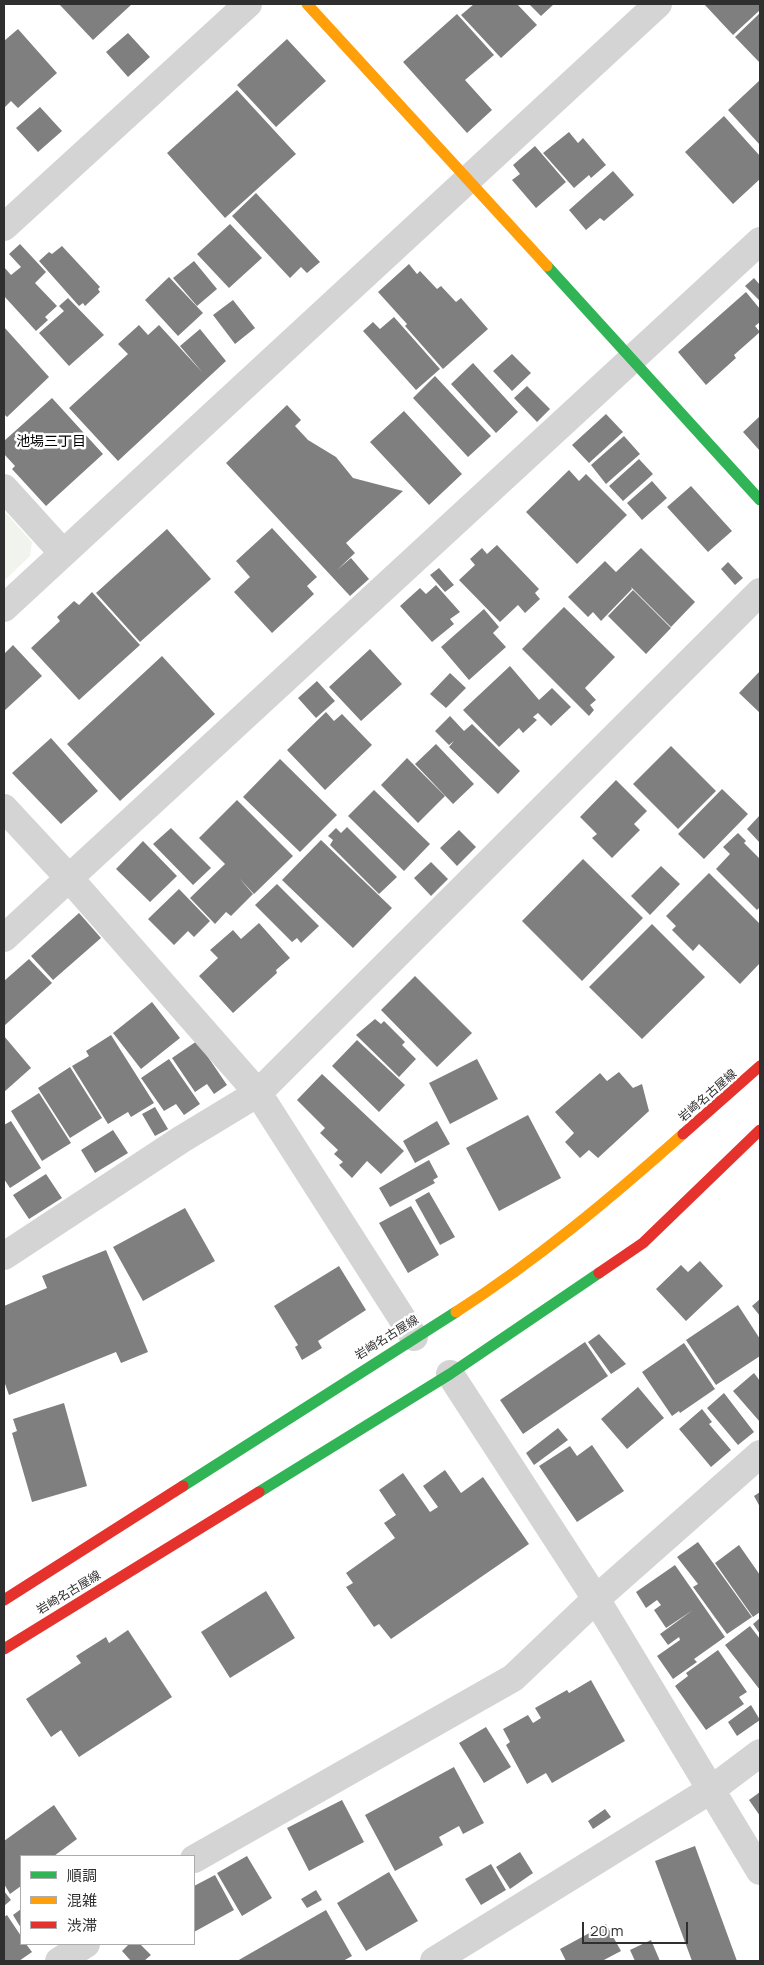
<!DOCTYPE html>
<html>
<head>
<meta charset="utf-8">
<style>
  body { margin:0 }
  #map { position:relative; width:764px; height:1965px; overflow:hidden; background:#fff; font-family:Manrope,"Noto Sans JP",sans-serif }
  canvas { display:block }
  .frame { position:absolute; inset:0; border:5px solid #2f2f2f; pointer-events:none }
  .legend { position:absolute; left:20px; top:1855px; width:175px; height:90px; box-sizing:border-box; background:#fff; border:1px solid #acacac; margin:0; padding:6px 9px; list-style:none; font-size:15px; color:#2f2f2f }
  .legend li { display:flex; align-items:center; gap:10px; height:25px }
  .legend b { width:25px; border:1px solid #acacac }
  .scale { position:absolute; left:582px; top:1922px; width:106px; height:22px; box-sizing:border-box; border:2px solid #2f2f2f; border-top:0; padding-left:6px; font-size:15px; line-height:18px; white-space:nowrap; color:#2f2f2f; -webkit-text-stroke:4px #fff; paint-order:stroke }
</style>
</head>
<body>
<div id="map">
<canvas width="764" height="1965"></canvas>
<div class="frame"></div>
<ul class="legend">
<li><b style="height:6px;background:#30b455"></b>順調</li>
<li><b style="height:6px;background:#ff9f0a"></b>混雑</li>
<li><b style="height:6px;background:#e5322d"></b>渋滞</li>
</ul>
<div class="scale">20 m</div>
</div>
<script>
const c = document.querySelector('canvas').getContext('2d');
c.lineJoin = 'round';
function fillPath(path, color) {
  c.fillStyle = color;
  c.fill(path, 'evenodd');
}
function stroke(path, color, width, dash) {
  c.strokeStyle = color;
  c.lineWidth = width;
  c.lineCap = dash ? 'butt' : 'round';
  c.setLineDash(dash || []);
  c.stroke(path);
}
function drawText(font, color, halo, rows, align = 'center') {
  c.font = font + ' Manrope,"Noto Sans JP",sans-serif';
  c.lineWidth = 5;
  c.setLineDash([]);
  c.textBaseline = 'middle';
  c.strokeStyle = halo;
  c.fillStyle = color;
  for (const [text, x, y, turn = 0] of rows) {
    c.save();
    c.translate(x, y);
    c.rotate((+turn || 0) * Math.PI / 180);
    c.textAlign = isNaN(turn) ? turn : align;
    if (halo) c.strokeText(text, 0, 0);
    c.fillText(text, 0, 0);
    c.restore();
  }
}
fillPath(new Path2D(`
  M4,511L32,542L30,556L4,581Z`), '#f0f4ed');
fillPath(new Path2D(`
  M59,4H132L93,40Z
  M474,4H517L537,25L501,58L461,15Z
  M529,4H554L541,16Z
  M704,4H760V10L733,35Z
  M760,13V63L735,37Z
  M457,14L494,55L465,80L492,110L467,133L403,62Z
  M18,29L57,73L18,108L11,101L4,108V41Z
  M128,33L150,57L128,77L106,52Z
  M287,39L326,81L276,127L237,85Z
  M760,80V145L728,110Z
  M237,90L296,154L225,218L167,153Z
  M40,107L62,131L38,152L16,128Z
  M724,116L760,156V179L733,204L685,152Z
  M569,132L578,143L583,138L606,165L591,178L589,175L574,188L543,153Z
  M535,146L566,182L536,208L512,180L520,174L513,165Z
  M613,171L634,195L604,221L600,218L586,230L569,210Z
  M256,193L320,262L307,273L301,267L290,278L232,216Z
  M230,224L262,258L229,288L197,254Z
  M20,244L46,272L35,283L57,306L45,317L48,320L36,331L4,296V267L11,275L21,267L9,254Z
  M62,246L100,287L98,289L100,292L85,306L83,303L79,306L39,261L49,252L52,254Z
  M194,261L217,289L197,306L173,278Z
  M409,264L417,274L420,271L437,289L441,286L456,302L461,298L488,329L443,369L405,326L407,324L378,292Z
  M169,277L203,313L178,336L145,300Z
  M754,278L760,285V301L745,286Z
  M746,292L760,309V322L755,326L760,332L734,355L736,358L706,385L678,352Z
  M68,298L104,335L69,366L39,333L64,311L59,306Z
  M233,300L255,328L235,344L213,315Z
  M394,317L440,369L416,390L363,331L373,322L380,329Z
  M139,325L148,335L159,325L203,373L180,346L200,329L226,361L118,461L69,408L128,354L118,344Z
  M4,327L49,377L7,417L4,414Z
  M512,354L531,373L512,391L493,371Z
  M473,363L518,412L496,433L451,384Z
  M435,376L491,436L468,457L413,398Z
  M527,386L550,409L537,422L514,398Z
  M52,398L103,454L46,506L12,469L15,466L4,454V441Z
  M287,405L301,420L295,426L308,440L336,457L353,478L403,491L346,543L355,553L337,570L351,558L369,579L350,596L226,463Z
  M404,411L462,474L429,505L370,442Z
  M606,414L623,432L589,463L572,445Z
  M760,416V451L743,432Z
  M624,436L640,454L606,484L591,465Z
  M639,459L653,474L623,501L609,486Z
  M569,470L579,481L586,474L627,515L577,564L526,512Z
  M652,481L667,498L642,520L627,503Z
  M691,486L732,531L708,552L667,507Z
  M272,528L317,577L307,586L314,594L272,633L234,592L250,577L236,561Z
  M167,529L211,579L140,642L96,593Z
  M497,545L539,589L535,593L540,599L525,613L518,605L500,622L459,580L475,565L470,559L482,548L487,554Z
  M641,548L695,602L671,627L631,587L632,589L601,621L593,612L588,617L568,597L605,561L616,572Z
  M728,562L743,578L735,585L721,569Z
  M439,568L454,585L445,592L430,575Z
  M436,585L460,612L450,619L454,624L432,642L400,606L420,588L426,594Z
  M633,590L671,628L646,654L608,616Z
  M92,592L140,645L79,700L31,648L60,621L57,617L74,601L79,605Z
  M564,607L615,657L585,688L596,700L590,705L594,710L589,716L522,649Z
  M484,609L499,627L493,633L506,647L469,680L441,647Z
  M13,645L42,676L4,711V654Z
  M370,649L402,684L361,721L329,687Z
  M162,656L215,714L120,801L67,744Z
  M510,666L539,700L552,688L571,707L551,726L538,713L533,717L537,720L523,733L519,728L499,747L463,710Z
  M760,671V713L739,693Z
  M450,673L466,688L446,708L430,694Z
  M317,681L335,701L316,718L298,698Z
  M326,712L334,721L342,714L372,745L325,790L287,750Z
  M450,716L464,731L472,724L520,771L498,794L449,747L454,741L449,745L435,731Z
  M51,738L98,791L61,824L12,773Z
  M436,744L474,784L453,804L415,764Z
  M671,746L716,791L678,829L633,784Z
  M407,758L445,796L418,823L381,785Z
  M280,759L337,815L300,852L243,797Z
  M616,780L647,811L634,824L640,830L612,858L592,838L597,834L580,817Z
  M722,789L748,814L704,859L678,834Z
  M374,790L430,844L404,871L348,816Z
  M237,800L293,856L254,894L239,878L253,894L231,916L226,912L215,924L190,898L225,864L199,838Z
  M760,815V843L747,829Z
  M347,827L397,877L379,894L330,845L333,840L328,836L336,828L341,833Z
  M171,828L211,868L193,885L153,844Z
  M459,830L476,847L457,866L440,848Z
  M738,833L746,841L744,843L760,859V907L757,910L716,869L730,854L723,847Z
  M321,840L392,908L353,948L282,880Z
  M143,841L177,876L150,902L116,869Z
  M583,859L643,918L582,981L522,921Z
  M431,862L448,879L431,896L414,878Z
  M661,866L680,884L650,915L631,896Z
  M709,873L760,924V963L740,984L699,944L693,951L672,930L676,926L666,916Z
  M277,884L319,926L301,943L297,938L292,942L255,905Z
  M179,889L210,921L194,937L188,931L174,945L148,919Z
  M79,913L101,938L53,980L31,956Z
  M259,923L290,958L276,970L277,973L233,1013L199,976L218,958L210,950L233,930L241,939Z
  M652,924L705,977L642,1039L589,987Z
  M29,959L52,983L4,1026V981Z
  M415,976L472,1033L437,1067L381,1010Z
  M152,1002L180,1038L141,1069L113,1033Z
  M375,1019L381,1024L384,1021L405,1042L402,1045L416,1059L399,1077L356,1035Z
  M111,1035L154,1103L131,1117L128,1112L108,1124L72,1066L89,1056L86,1051Z
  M4,1036L31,1068L4,1092Z
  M357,1040L405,1085L379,1112L332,1066Z
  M197,1041L227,1085L214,1094L207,1084L195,1092L172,1058Z
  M169,1059L200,1104L184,1115L176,1104L164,1111L141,1078Z
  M477,1059L498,1099L450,1124L429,1083Z
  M70,1067L102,1118L70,1138L38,1088Z
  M619,1072L633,1088L642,1084L649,1111L598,1158L589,1150L580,1158L565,1142L574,1133L555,1112L600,1073L607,1081Z
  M322,1074L404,1151L381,1174L367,1161L352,1178L339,1165L343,1162L334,1154L338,1150L320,1133L325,1128L297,1100Z
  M39,1093L71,1143L42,1161L11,1111Z
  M155,1107L168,1129L155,1136L142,1114Z
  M528,1115L561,1178L499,1211L466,1148Z
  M11,1121L41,1168L10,1188L4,1179V1125Z
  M437,1121L450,1144L415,1163L403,1141Z
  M113,1130L128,1153L95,1173L81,1150Z
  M429,1160L438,1177L433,1180L435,1183L390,1207L379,1188Z
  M46,1174L62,1198L29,1219L13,1195Z
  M429,1192L455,1237L440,1245L415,1200Z
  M411,1206L439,1255L408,1273L379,1223Z
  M185,1208L215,1261L143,1301L113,1247Z
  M106,1250L148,1352L121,1363L116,1352L9,1395L4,1381V1306L47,1288L42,1276Z
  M700,1261L723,1286L686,1321L656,1289L681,1265L688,1272Z
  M339,1266L366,1310L318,1341L322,1348L302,1360L295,1347L298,1345L274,1306Z
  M760,1299V1316L752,1306Z
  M738,1305L760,1339V1356L716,1385L686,1340Z
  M599,1334L626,1364L611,1374L588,1342Z
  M585,1342L608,1376L523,1434L500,1400Z
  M684,1343L715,1389L680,1413L679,1411L672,1416L642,1372Z
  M754,1373L760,1381V1422L733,1391Z
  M638,1387L664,1418L627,1449L601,1419Z
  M724,1393L754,1432L738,1445L707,1408Z
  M64,1403L87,1486L32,1502L12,1433L17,1431L13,1419Z
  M702,1409L712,1422L709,1424L731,1450L711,1467L679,1429Z
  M558,1428L568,1440L534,1465L526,1453Z
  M592,1445L624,1491L577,1522L539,1466L570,1446L577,1456Z
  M445,1470L461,1493L483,1477L529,1544L391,1639L379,1624L374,1627L346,1587L353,1583L346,1573L395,1538L384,1523L396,1515L379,1490L403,1473L430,1512L438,1507L423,1486Z
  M760,1492V1507L754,1496Z
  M698,1542L752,1617L727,1634L693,1587L698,1584L677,1557Z
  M739,1545L760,1575V1612L753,1617L715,1563Z
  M675,1565L725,1637L694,1659L697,1662L673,1679L657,1656L680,1640L679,1637L668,1645L660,1634L693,1610L666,1628L654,1610L661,1605L657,1600L646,1608L636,1592Z
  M266,1591L295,1638L230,1678L201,1632Z
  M760,1618V1634L753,1624Z
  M750,1626L760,1639V1690L725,1645Z
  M128,1630L172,1697L79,1757L61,1730L51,1737L26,1699L81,1663L76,1656L106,1637L109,1643Z
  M718,1650L747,1692L739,1697L744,1704L706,1730L675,1686L688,1676L686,1673Z
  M591,1680L625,1741L552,1783L546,1773L527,1784L506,1745L510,1742L503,1729L528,1715L533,1723L541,1718L535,1708L567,1690L569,1693Z
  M751,1705L760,1720L737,1736L728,1722Z
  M486,1727L511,1767L484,1783L459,1743Z
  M454,1767L484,1823L463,1834L459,1826L439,1837L443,1845L395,1871L365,1815Z
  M760,1792V1816L749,1800Z
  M342,1800L364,1842L309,1871L287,1828Z
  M54,1805L77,1839L54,1856H21V1886L10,1894L4,1884V1841Z
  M605,1809L611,1817L593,1829L588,1821Z
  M695,1846L737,1961H692L655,1861Z
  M520,1852L533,1873L510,1889L496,1867Z
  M247,1856L272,1898L242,1916L217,1873Z
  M491,1864L506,1890L481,1905L465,1879Z
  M389,1872L418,1921L366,1951L337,1903Z
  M215,1875L234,1910L194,1932V1886Z
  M316,1890L322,1900L307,1908L301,1899Z
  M4,1891L11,1900L4,1906Z
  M21,1909V1928L13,1915Z
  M326,1910L352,1956L343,1961H237Z
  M7,1915L21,1936V1944H26L32,1952L19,1961H4V1917Z
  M606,1924L621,1951L602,1961H566L560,1949Z
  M651,1940L660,1961H635L630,1950Z
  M129,1944H140L151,1955L144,1961H131L122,1951Z`), '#7f7f7f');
stroke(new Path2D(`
  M4,227L248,4
  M4,488L63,553
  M4,608L658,4
  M4,808L69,878L258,1093L414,1337
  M4,938L760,241
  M4,1256L182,1139L258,1093L760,592
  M450,1374L596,1599L760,1871
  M194,1859L513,1678L596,1599L760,1454
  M59,1961L86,1944
  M434,1961L712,1789L760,1753`), '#d4d4d4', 28);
stroke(new Path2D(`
  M547,266L760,500
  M183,1486L456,1312
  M259,1492L450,1374L599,1273`), '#30b455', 11);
stroke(new Path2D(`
  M307,4L547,266
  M456,1312C537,1260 611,1198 683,1134`), '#ff9f0a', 11);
stroke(new Path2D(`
  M683,1134L760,1066
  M599,1273L643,1243L760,1130
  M4,1600L183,1486
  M4,1649L259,1492`), '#e5322d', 11);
drawText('12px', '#2f2f2f', '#fff', [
  ["岩崎名古屋線",708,1096,-41],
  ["岩崎名古屋線",387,1338,-32],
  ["岩崎名古屋線",69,1593,-31]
]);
drawText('14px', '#000', '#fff', [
  ["池場三丁目",51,442]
]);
</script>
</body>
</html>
